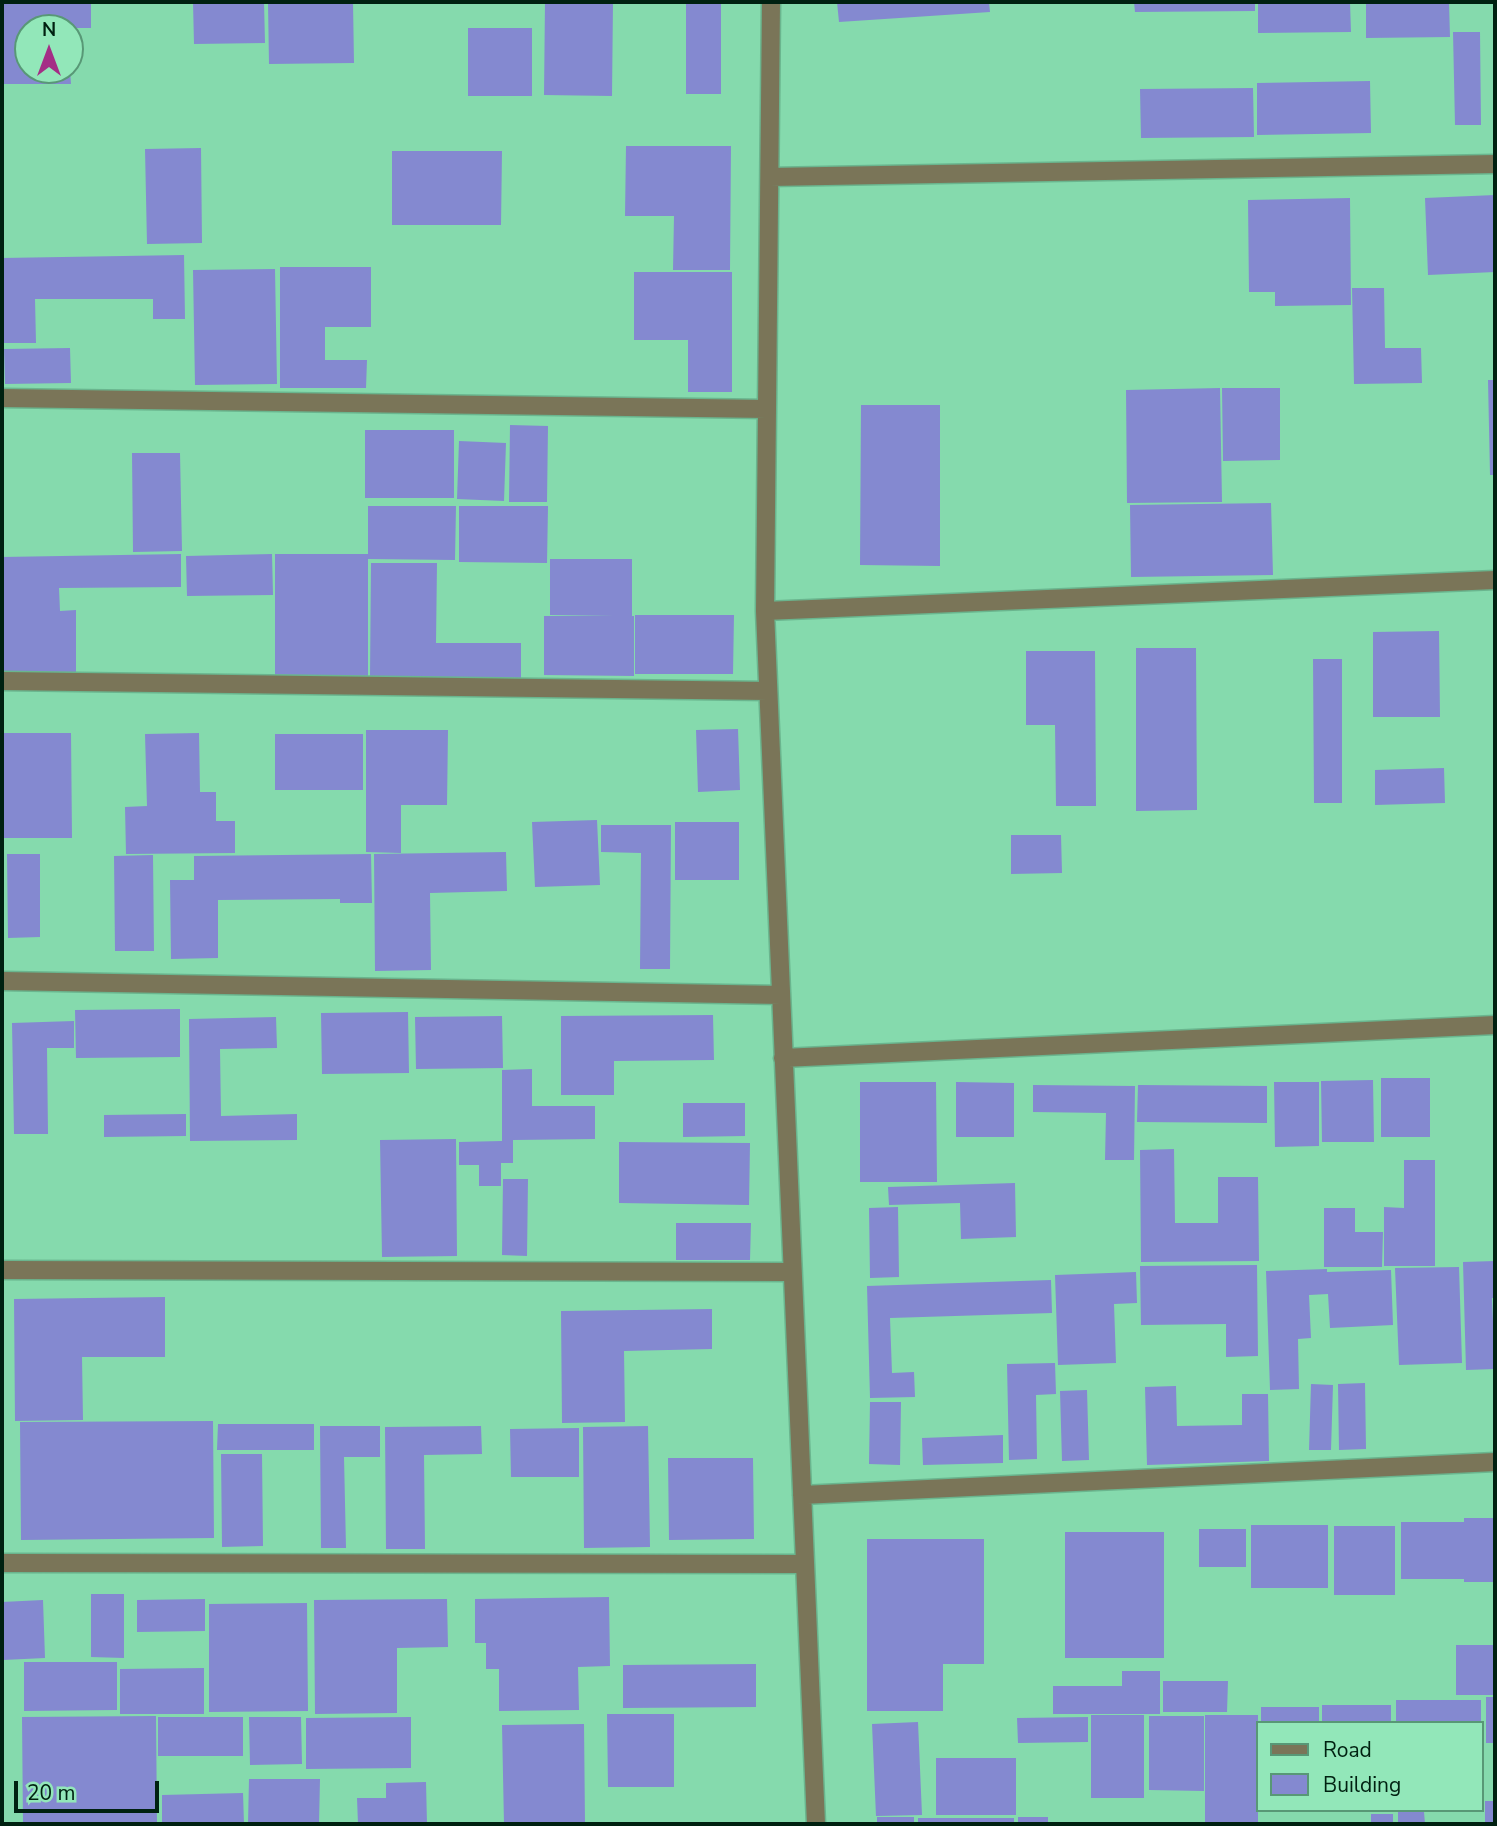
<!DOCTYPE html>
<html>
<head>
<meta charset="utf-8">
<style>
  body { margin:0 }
  #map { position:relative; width:1497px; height:1826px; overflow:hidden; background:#85daad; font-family:"Nunito Sans",sans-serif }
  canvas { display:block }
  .frame { position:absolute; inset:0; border:4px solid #002111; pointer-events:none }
  .legend { position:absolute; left:1256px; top:1721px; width:228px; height:91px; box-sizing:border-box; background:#92e7b9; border:2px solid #589876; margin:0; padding:9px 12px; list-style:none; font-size:21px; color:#002111 }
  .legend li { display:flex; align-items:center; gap:14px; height:35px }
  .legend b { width:35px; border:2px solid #589876 }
  .north { position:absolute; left:14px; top:14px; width:70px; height:70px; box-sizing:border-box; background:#92e7b9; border:2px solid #589876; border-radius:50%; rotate:0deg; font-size:19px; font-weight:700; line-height:28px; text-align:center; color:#002111 }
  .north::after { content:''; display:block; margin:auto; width:24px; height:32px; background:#a42e86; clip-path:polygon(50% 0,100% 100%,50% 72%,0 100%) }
  .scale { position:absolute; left:14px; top:1781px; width:145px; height:32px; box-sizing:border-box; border:4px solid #002111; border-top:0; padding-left:9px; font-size:21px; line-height:24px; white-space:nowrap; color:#002111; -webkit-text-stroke:5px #92e7b9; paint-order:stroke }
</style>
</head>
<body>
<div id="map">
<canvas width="1497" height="1826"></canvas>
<div class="frame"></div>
<ul class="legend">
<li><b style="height:9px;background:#7a7558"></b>Road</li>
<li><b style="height:19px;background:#8489d0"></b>Building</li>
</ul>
<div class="north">N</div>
<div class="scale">20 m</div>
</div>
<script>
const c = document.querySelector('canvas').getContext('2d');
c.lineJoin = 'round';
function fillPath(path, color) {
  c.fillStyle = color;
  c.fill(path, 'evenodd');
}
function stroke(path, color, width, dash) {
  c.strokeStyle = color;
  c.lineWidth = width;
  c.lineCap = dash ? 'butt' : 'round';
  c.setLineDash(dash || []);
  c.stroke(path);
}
fillPath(new Path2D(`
  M2,2H91V28H28V70H70L71,84H2Z
  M193,2H264L265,43L194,44Z
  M268,2H353L354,63L269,64Z
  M545,2H613L612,96L544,95Z
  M686,2H721V94H686Z
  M837,2H989L990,12L839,22Z
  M1134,2H1255V11L1135,12Z
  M1258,2H1350L1351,32L1258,33Z
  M1366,2H1449L1450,37L1366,38Z
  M468,28H532V96H468Z
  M1453,32H1480L1481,125H1455Z
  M1370,81L1371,133L1257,135V83Z
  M1253,88L1254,137L1141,138L1140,89Z
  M626,146H731L730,270H673L674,216H625Z
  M201,148L202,243L147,244L145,149Z
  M392,151H502L501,225H392Z
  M1495,195V272L1428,275L1425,198Z
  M1350,198L1351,305L1275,306V292H1249L1248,200Z
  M184,255L185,319H153V299H35L36,343H2V258Z
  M280,267H371V327H325V360H367L366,388H280Z
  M275,269L277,384L195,385L193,270Z
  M634,272H732V392H688V340H634Z
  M1352,288H1384L1385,348H1421L1422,383L1354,384Z
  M70,348L71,383L5,384L4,349Z
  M1488,380H1495V475H1490Z
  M1220,388L1222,502L1127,503L1126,390Z
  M1222,388H1280V460L1223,461Z
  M861,405H940V566L860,565Z
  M510,425L548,426L547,502H509Z
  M365,430H454V498H365Z
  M459,441L506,443L504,501L457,499Z
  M132,453H180L182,551L133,552Z
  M1271,503L1273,575L1131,577L1130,505Z
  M368,506H456L455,560L368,559V676H275V554H368Z
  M459,506H548L547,563L459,562Z
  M181,554V587L59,588L60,611L76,610V676H2V557Z
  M272,554L273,595L187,596L186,556Z
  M550,559H632V616H634V676L544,675V616H614L550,615Z
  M371,563H437L436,643H521V678L370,677Z
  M635,615H734L733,674H635Z
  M1439,631L1440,717H1373V632Z
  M1136,648H1196L1197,810L1136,811Z
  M1026,651H1095L1096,806H1056L1055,725H1026Z
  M1313,659H1342V803H1314Z
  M738,729L740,790L698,792L696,730Z
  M366,730H448L447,805H401V853L366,852Z
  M2,733H71L72,838H3Z
  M199,733L200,792H216V821H235V853L126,854L125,807L147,806L145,734Z
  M275,734H363V790H275Z
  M1444,768L1445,803L1375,805V770Z
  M597,820L600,885L535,887L532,822Z
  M675,822H739V880H675Z
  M601,825H671L670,969H640L641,853L601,852Z
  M1011,835H1061L1062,873L1011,874Z
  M506,852L507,891L430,893L431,970L375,971L374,854Z
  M7,854H40V937L8,938Z
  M371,854L372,903H340V899L218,900V958L171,959L170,880H194V856Z
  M153,855L154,951H115L114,856Z
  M180,1009V1057L76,1058L75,1010Z
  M408,1012L409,1073L322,1074L321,1013Z
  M713,1015L714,1060L614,1061V1095H561V1016Z
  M502,1016L503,1068L416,1069L415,1017Z
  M276,1017L277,1048L220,1049L221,1116L297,1114V1140L190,1141L189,1019Z
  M74,1021V1048H47L48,1134H14L12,1023Z
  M532,1069V1106H595V1139L513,1140V1163H501V1186H479V1165H459V1142L502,1141V1070Z
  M1381,1078H1430V1137H1381Z
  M1373,1080L1374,1142H1322L1321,1081Z
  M860,1082H936L937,1182H860Z
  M956,1082L1014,1083V1137H956Z
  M1274,1082H1319V1146L1275,1147Z
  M1033,1085L1135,1086L1134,1160H1105L1106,1113L1033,1112Z
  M1138,1085L1267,1086V1123L1137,1122Z
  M683,1103H745V1136L683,1137Z
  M186,1114V1136L104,1137V1115Z
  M456,1139L457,1256L382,1257L380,1140Z
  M619,1142L750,1143L749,1205L619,1203Z
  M1174,1149L1175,1223H1218V1177H1258L1259,1261L1141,1262L1140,1150Z
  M1404,1160H1435V1266H1384V1207L1404,1208Z
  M503,1179H528L527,1256L502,1255Z
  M1015,1183L1016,1237L961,1239L960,1203L889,1205L888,1187Z
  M898,1207L899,1277L870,1278L869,1208Z
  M1324,1208H1355V1232H1383L1382,1267H1324Z
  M676,1223H751L750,1260H676Z
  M1495,1261V1298H1492L1495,1369L1466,1370L1463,1262Z
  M1257,1265L1258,1356L1226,1357V1324L1141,1325L1140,1266Z
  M1459,1267L1462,1363L1399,1365L1395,1268Z
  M1327,1269V1272L1391,1270L1393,1325L1330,1328L1328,1294L1309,1295L1311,1338L1298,1339L1299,1389L1270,1390L1266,1271Z
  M1136,1272L1137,1303L1114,1304L1116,1363L1058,1365L1055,1275Z
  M1051,1280L1052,1313L890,1318L892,1373L914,1372L915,1397L870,1398L867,1286Z
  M165,1297V1357H82L83,1420L15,1421L14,1299Z
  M712,1309V1349L624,1351L625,1422L562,1423L561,1311Z
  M1055,1363L1056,1394L1036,1395L1037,1459L1009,1460L1007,1364Z
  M1365,1383L1366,1449L1339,1450L1338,1384Z
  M1311,1384L1333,1385L1331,1450H1309Z
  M1176,1386L1177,1426L1242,1425V1394H1268L1269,1461L1147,1465L1145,1387Z
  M1087,1390L1089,1460L1062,1461L1060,1391Z
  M870,1402H901L900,1465L869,1464Z
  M213,1421L214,1538L21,1540L20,1422Z
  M218,1424H314V1450H217Z
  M320,1426H380V1457H344L346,1548H321Z
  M481,1426L482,1454L424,1455L425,1549H386L385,1427Z
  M648,1426L650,1547L584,1548L583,1427Z
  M579,1428V1477H511L510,1429Z
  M1003,1435V1463L923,1465L922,1438Z
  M221,1454H262L263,1546L222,1547Z
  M668,1458H753L754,1539L669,1540Z
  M1464,1518H1495V1582H1464V1579H1401V1522H1464Z
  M1251,1525H1328V1588H1251Z
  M1334,1526H1395V1595H1334Z
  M1199,1529H1246V1567H1199Z
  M1065,1532H1164V1658H1065Z
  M867,1539H984V1664H943V1711H867Z
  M91,1594H124V1658L91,1657Z
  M609,1597L610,1666L578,1667L579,1710L499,1711V1669H486V1643H475V1599Z
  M205,1599V1631L137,1632V1600Z
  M447,1599L448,1647L397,1648V1713L315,1714L314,1600Z
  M43,1600L45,1658L3,1660L2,1602Z
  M307,1603L308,1711L209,1712V1604Z
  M1456,1645H1495V1695H1456Z
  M24,1662H117V1710L24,1711Z
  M756,1664V1707L623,1708V1665Z
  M204,1668V1714H120V1669Z
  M1122,1671H1160V1714H1053V1686H1122Z
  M1163,1681H1228L1227,1712H1163Z
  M1486,1697H1495V1743H1486Z
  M1396,1700H1481V1723H1396Z
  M1322,1705H1391V1723H1322Z
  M1261,1707H1319V1723H1261Z
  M607,1714H674V1787H608Z
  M1091,1715H1144V1798H1091Z
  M1205,1715H1258V1824H1205Z
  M156,1716L157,1824H23L22,1717Z
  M1149,1716H1204V1791L1149,1790Z
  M158,1717H243V1756H158Z
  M249,1717H301L302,1764L250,1765Z
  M411,1717V1768L306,1769V1718Z
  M1088,1717V1742L1018,1743L1017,1718Z
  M918,1722L922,1815L876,1816L872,1724Z
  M584,1724L585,1824H504L502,1725Z
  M936,1758H1016V1815H936Z
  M249,1779H320L319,1824H248Z
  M426,1782L427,1824H358L357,1798H386V1783Z
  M243,1793L244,1824H162V1795Z
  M1485,1801H1495V1824H1485Z
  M1398,1812H1424L1425,1824H1398Z
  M1371,1814H1393V1824H1371Z
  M877,1817H914V1824H877Z
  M1018,1817H1048V1824H1018Z
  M918,1818H1014V1824H918Z`), '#8489d0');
const minor = new Path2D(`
  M771,2L765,611L816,1824
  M770,177L1495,164
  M2,398L767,409
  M765,611L1495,580
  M2,681L768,691
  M2,981L781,995
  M783,1058L1495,1025
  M2,1270L792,1272
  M802,1495L1495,1462
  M2,1563L805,1564`);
stroke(minor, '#6ab58e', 21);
stroke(minor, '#7a7558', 18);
</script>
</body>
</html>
